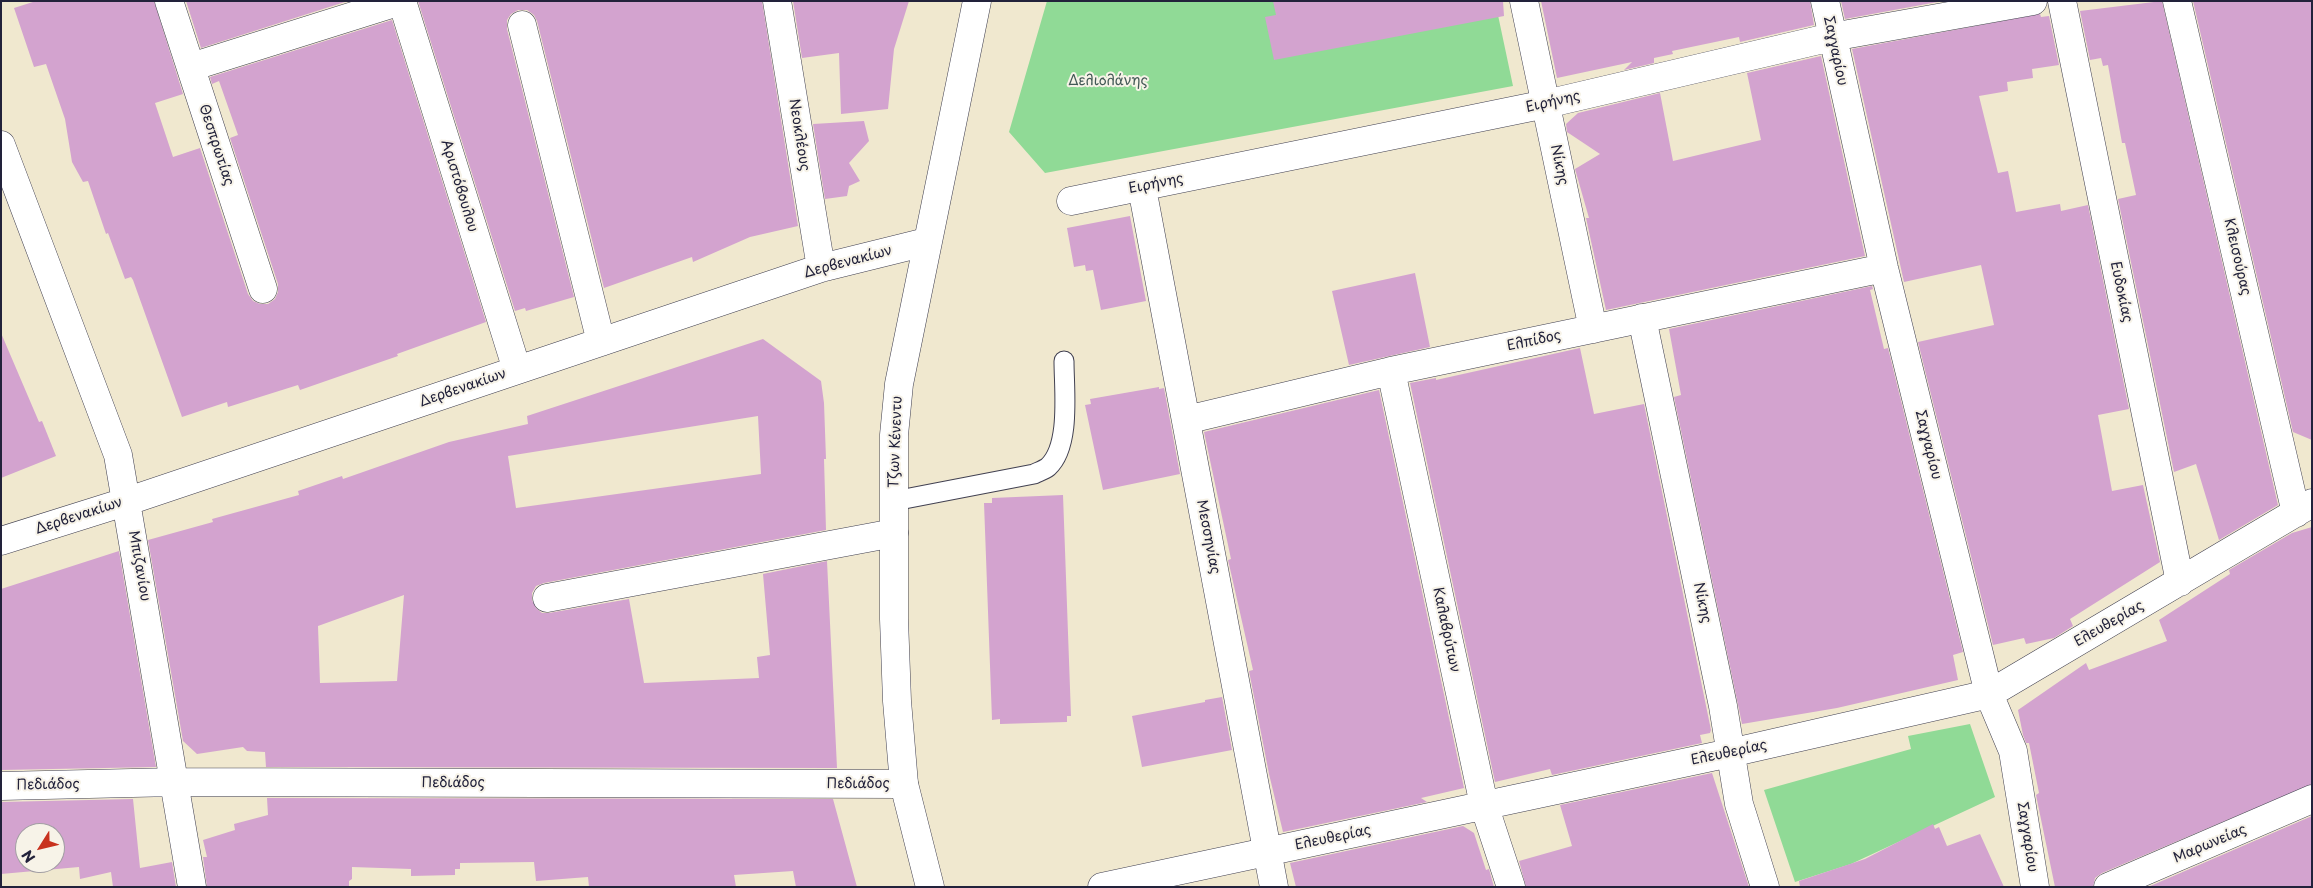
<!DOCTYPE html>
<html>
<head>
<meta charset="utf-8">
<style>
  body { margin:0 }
  #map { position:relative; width:2313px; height:888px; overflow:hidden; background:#f0e8cf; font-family:"Playpen Sans",sans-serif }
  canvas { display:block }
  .frame { position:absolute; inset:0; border:2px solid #22223b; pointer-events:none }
  .north { position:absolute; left:15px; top:823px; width:50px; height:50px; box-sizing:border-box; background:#f7f3e8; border:1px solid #a29fa3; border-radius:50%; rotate:234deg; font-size:14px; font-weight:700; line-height:20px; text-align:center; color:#22223b }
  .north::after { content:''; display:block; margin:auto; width:18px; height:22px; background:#c8321e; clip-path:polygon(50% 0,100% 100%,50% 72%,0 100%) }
</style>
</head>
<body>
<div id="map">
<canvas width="2313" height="888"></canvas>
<div class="frame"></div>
<div class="north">N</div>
</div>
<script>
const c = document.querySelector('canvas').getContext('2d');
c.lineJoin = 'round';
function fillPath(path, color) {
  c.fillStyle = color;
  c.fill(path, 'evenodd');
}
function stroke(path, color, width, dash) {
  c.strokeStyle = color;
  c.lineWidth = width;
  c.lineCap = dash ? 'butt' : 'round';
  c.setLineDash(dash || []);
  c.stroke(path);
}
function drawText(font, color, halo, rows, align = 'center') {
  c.font = font + ' "Playpen Sans",sans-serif';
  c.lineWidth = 4;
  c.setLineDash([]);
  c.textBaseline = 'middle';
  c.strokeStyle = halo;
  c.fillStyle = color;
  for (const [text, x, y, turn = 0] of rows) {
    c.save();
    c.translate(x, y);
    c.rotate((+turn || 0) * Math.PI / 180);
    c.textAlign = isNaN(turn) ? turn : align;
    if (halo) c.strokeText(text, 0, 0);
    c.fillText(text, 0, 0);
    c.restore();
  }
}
fillPath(new Path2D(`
  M1047,1H1495L1513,86L1045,173L1009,132Z
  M1970,724L1995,797L1851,864L1795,882L1764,790L1911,749L1908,736Z`), '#90da96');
fillPath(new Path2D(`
  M36,1H154L183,94L155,103L173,157L200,148L248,294L253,301L260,304H268L275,299L278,292V284L230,138L238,135L219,81L212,84L210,77L392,20L486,322L397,354L398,356L300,390L298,385L228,407L227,402L182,417L133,280L131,277L125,279L108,233L106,234L88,181L83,182L72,162L65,119L46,64L34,67L14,8Z
  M186,1H348L201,48Z
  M418,1H762L798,226L750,237L693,262L692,257L604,288L537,21L534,15L527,10H518L511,14L507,20V29L574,297L526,311L525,308L515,311Z
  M793,1H909L894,49L888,109L841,114L839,53L802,58Z
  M1273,1H1503L1504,16L1274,60L1265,17L1276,15Z
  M1541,1H1810L1814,25L1740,42L1739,37L1672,51L1673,54L1654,58V63L1624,70L1632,62L1557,78Z
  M1841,1H1943L1845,19Z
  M2162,1L2278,505L2219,540L2196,464L2174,472L2118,199L2136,195L2125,143H2122L2108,65L2103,66L2101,58L2090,60L2080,11Z
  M2193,1H2312V440L2293,432Z
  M2040,14L2041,17L2049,16L2059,65L2032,69L2033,78L2007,82L2008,91L1979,96L1998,173L2008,171L2016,212L2060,204L2061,211L2088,205L2129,409L2098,415L2112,491L2143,485L2160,562L2070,619L2073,626L2054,638L2026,644L2024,638L1993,645L1918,342L1994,325L1981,265L1904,282L1852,49Z
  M1821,56L1865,256L1606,310L1586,218H1589L1575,169L1600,154L1567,132L1566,124L1578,113L1660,93L1673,161L1761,140L1747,73Z
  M864,121L869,141L849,163L860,181L849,186L847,196L825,199L813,124Z
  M1130,216L1146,301L1101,310L1093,270L1086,271L1085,265L1074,267L1067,228Z
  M1415,273L1430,347L1349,365L1332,291Z
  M1872,286L1873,289L1870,290L1884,349L1888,348L1963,652L1953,655L1958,680L1837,708L1742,724L1674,397L1681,395L1669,329Z
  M1,333L39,422L42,421L56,456L1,478Z
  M763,339L821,381L824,403L826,459H824L826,530L544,583L536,586L532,593V600L536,608L542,613H549L629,599L644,683L759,678L757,657L770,655L763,574L827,561L837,768L266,767L265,752L247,751L243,747L197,754L183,741L148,540L213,522L212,519L299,495L298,491L342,476L343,479L449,442L528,424L527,416ZM758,416L761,474L516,508L508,456ZM404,595L397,681L320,683L318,626Z
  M1580,348L1594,414L1644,404L1711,730L1710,733L1700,735L1702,743L1552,775L1550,769L1495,782L1410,383L1436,378V380Z
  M1159,387V389L1164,388L1180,474L1103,490L1085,405L1091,404L1090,399Z
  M1379,390L1464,788L1421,798L1427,802L1283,832L1269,774L1249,671L1253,670L1231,573L1228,560L1231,559L1204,432Z
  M1063,495L1071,716H1067V722L1000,724V719L992,720L984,503H992V498Z
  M2312,527V784L2102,873L2095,878L2093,887H2055L2037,800L2036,795L2039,793L2029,743H2026L2023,735L2018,710L2086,663L2089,670L2167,641L2159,620L2230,574L2229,570L2292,533Z
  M119,551L156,767L1,770V589Z
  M1222,697L1232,750L1142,767L1132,716L1205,702V700Z
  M1712,773L1749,887H1526L1519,861L1572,846L1560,805Z
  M267,798L833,799L857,887H796L793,871L734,875L736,887H589L588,877L536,881L534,862L460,863V869H455V875L411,876V869L352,867V879L349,881V887H207L203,857H207L203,840L235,830L234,824L268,815Z
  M133,799L140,868L172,862L176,887H113L111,872L80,879L79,867L1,874V802ZM25,833H55V863H25Z
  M2312,816V887H2148Z
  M1933,824L1935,829L1939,827L1947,846L1980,834L2004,887H1800L1799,881L1865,859Z
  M1463,826L1474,833L1486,870L1489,869L1494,887H1296L1290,863Z`), '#d3a3cf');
const service = new Path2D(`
  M894,501L1034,474C1038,472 1044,470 1048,467C1071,446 1064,390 1064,361`);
const minor = new Path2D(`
  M169,1L263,289
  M402,1L517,370
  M777,1L821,268
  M1524,1L1593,329
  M1825,1L1884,268L1989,694L2013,751L2035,887
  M2062,1L2180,582
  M2177,1L2296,513
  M522,25L601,342
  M191,67L401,1
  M1,145L118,455L192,887
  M1142,188L1274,887
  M1071,201L1546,104L1832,37L2033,1
  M1642,318L1723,706L1739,804L1765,887
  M1391,371L1484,805L1511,887
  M1186,420L1391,371L1884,268
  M1,541L128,501L821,268L926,242
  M547,598L894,533
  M1,786L176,782L904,784
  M1102,887L1730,753L1989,694L2312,503
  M2108,887L2312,799`);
const tertiary = new Path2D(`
  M930,887L904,784L897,701L894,619V435L899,384L977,1`);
stroke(service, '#414051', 21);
stroke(minor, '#414051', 29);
stroke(tertiary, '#414051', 29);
stroke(service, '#fff', 19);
stroke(minor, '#fff', 28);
stroke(tertiary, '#fff', 28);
drawText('14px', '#22223b', '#f7f3e8', [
  ["Σαγγαρίου",1835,51,78],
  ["Ειρήνης",1553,102,-13],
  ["Νεοκλέους",799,135,81],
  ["Θεσπρωτίας",216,145,72],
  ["Νίκης",1559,165,78],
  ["Ειρήνης",1156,184,-11],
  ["Αριστόβουλου",459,186,73],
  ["Κλεισούρας",2237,257,77],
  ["Δερβενακίων",848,262,-15],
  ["Ευδοκίας",2121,292,78],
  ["Ελπίδος",1534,341,-12],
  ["Δερβενακίων",463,388,-19],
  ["Τζων Κένεντυ",896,442,-88],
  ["Σαγγαρίου",1928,445,76],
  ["Δερβενακίων",79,516,-18],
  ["Μεσσηνίας",1208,537,79],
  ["Μπιζανίου",139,566,80],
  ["Νίκης",1702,603,78],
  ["Ελευθερίας",2109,624,-30],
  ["Καλαβρύτων",1446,630,78],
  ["Ελευθερίας",1729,753,-12],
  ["Πεδιάδος",453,783],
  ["Πεδιάδος",858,784],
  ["Πεδιάδος",48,785,-1],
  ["Σαγγαρίου",2027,837,81],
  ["Ελευθερίας",1333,838,-12],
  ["Μαρωνείας",2210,844,-23]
]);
drawText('14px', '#435956', '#f7f3e8', [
  ["Δελιολάνης",1108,81]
]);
</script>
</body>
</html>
